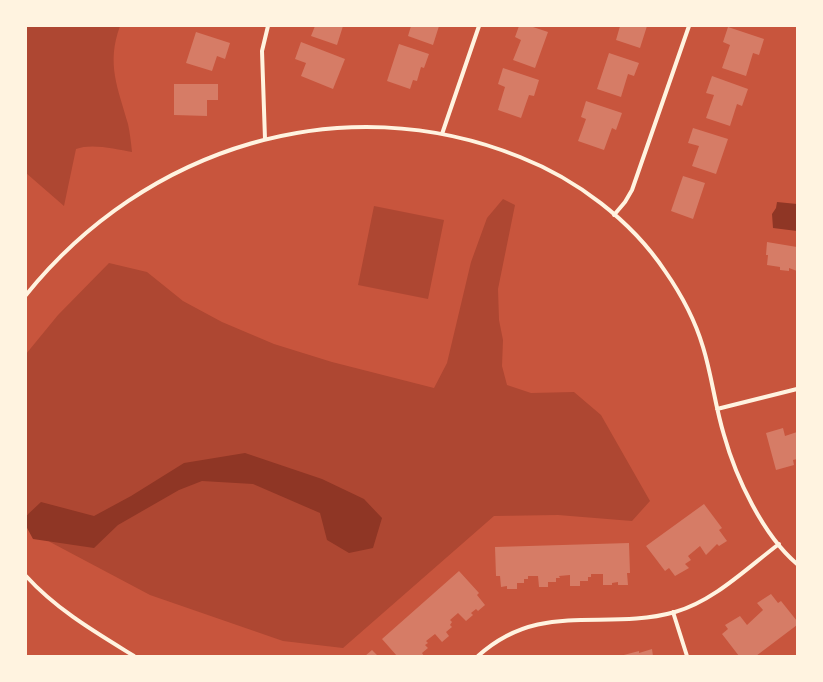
<!DOCTYPE html>
<html>
<head>
<meta charset="utf-8">
<style>
  body { margin:0 }
  #map { position:relative; width:823px; height:682px; overflow:hidden; background:#c8553d; font-family:"Asap Condensed",sans-serif }
  canvas { display:block }
  .frame { position:absolute; inset:0; border:27px solid #fff3e0; pointer-events:none }
</style>
</head>
<body>
<div id="map">
<canvas width="823" height="682"></canvas>
<div class="frame"></div>
</div>
<script>
const c = document.querySelector('canvas').getContext('2d');
c.lineJoin = 'round';
function fillPath(path, color) {
  c.fillStyle = color;
  c.fill(path, 'evenodd');
}
function stroke(path, color, width, dash) {
  c.strokeStyle = color;
  c.lineWidth = width;
  c.lineCap = dash ? 'butt' : 'round';
  c.setLineDash(dash || []);
  c.stroke(path);
}
fillPath(new Path2D(`
  M26,26H120C106,64 118,88 128,124C130,133 131,143 132,152C116,149 91,143 76,149L64,206L26,173Z
  M503,199L515,205L498,289L499,320L503,340L502,366L507,385L531,393L574,392L601,415L650,501L632,521L558,515L494,516L343,648L283,641L150,595L50,542L35,527L26,512V354L58,315L109,263L147,272L183,301L222,322L274,344L332,362L434,388L447,363L471,262L487,218Z
  M374,206L444,220L428,299L358,285Z`), '#ae4732');
fillPath(new Path2D(`
  M777,202L797,204V231L773,228L772,214L776,208Z
  M245,453L322,479L364,499L382,518L373,548L349,553L327,540L320,513L253,484L202,481L179,490L118,525L94,548L33,539L26,526V516L41,502L94,516L131,496L184,463Z`), '#8f3625');
fillPath(new Path2D(`
  M315,26H343L337,45L311,36Z
  M411,26H439L433,45L408,36Z
  M519,26H530L548,32L535,68L513,60L521,40L515,37Z
  M620,26H647L640,48L616,40Z
  M728,27L764,39L759,55L753,53L746,76L722,68L730,45L723,42Z
  M196,32L230,43L225,59L217,56L212,71L186,63Z
  M301,42L345,59L333,89L301,76L306,63L295,59Z
  M399,44L429,54L424,68L421,67L417,81L413,80L410,89L387,81Z
  M609,53L639,63L634,76L628,74L621,97L597,89Z
  M503,68L539,80L534,96L529,95L521,118L498,110L505,87L498,84Z
  M712,76L748,89L742,106L737,104L730,126L706,118L714,95L706,93Z
  M174,84H218V100H207V116L174,115Z
  M586,101L622,113L616,130L612,128L604,150L578,141L586,119L581,117Z
  M693,128L728,139L716,174L692,166L699,146L688,143Z
  M683,176L705,183L693,219L671,211Z
  M767,242L797,247V271L789,268V271L780,270V267L767,265L768,255H766Z
  M783,428L785,436L797,432V459L793,460L794,465L776,470L766,433Z
  M704,504L722,528L719,530L727,541L719,546L717,544L706,555L700,546L688,556L691,560L685,564L689,568L675,576L669,568L665,571L646,546Z
  M629,543L630,573H627L628,585H618V582L612,583V585H603V574H591V577H588V581H580V586H570V575L559,576L560,578H556V582H548V587H539L538,576H528V579H524V583H517V589H507V586L501,587L500,576H496L495,547Z
  M459,571L479,593L477,595L485,605L478,611L476,609L471,613L473,615L466,621L458,613L450,620L452,622L450,625L452,627L446,632L449,636L442,642L435,634L426,641L428,643L425,645L428,648L422,653L424,656H397L382,639Z
  M771,594L778,603L781,601L797,621V625L756,656H739L722,634L728,629L725,625L740,616L747,625L763,610L757,603Z
  M652,649L653,656H620L639,651V653Z
  M372,650L378,656H365Z`), '#d67c66');
stroke(new Path2D(`
  M442,134L479,26
  M265,139L262,51L268,26
  M614,215L625,202L632,190L689,26
  M26,295C145,147 342,85 520,157C576,179 631,220 665,271C681,294 695,320 703,347C712,376 715,406 724,435C736,478 763,535 797,564
  M717,409L797,389
  M26,576C57,610 95,632 134,656
  M673,612L687,656
  M478,656C541,599 604,632 675,612C714,601 747,568 779,544`), '#fff3e0', 4);
</script>
</body>
</html>
